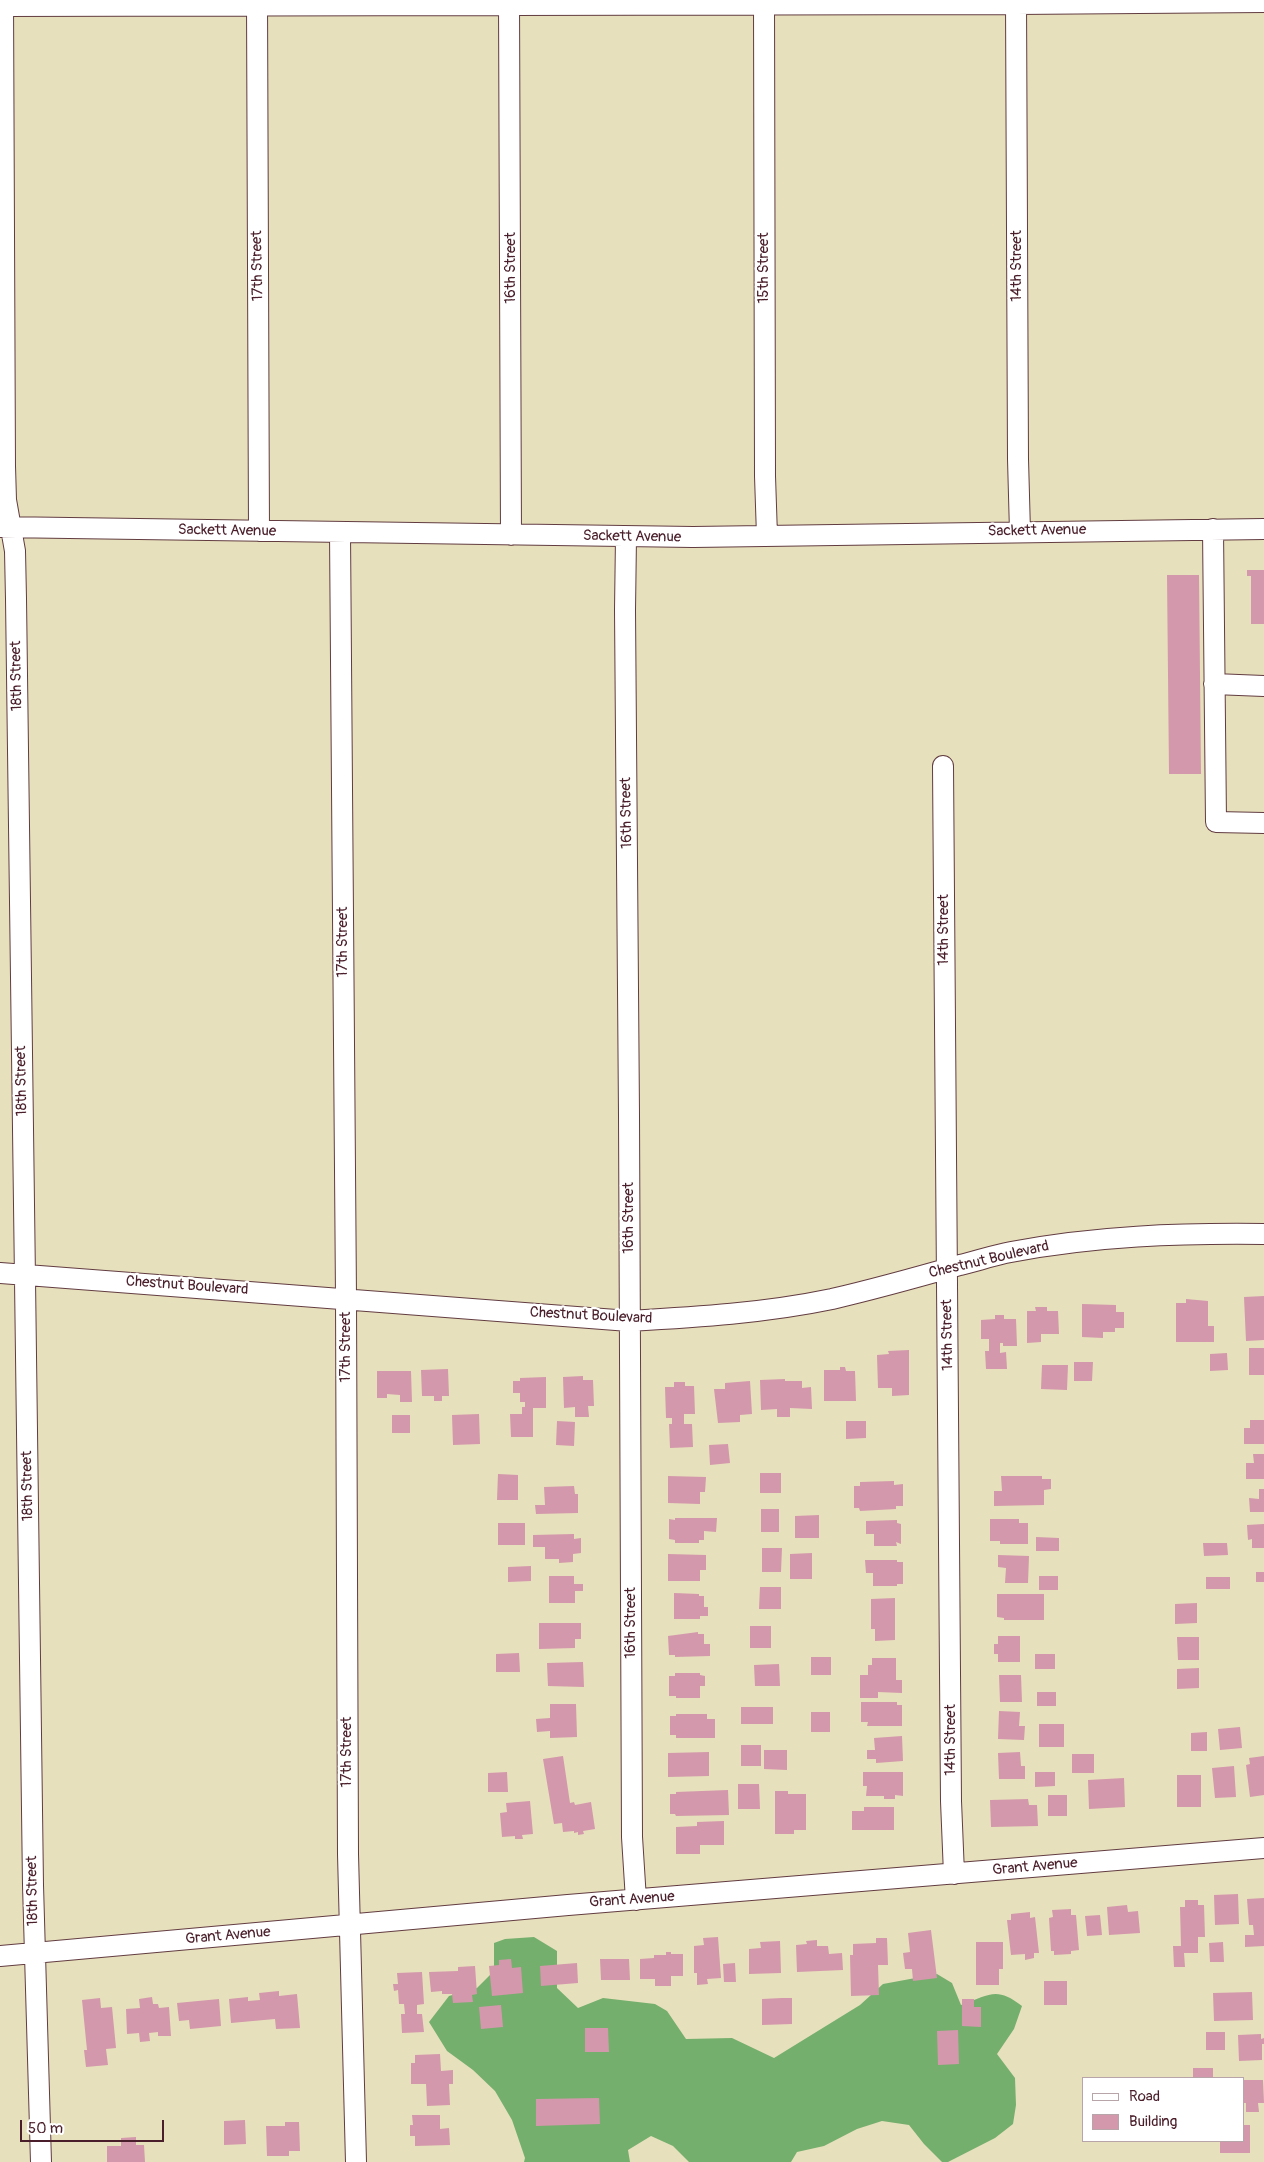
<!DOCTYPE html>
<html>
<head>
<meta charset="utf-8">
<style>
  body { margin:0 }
  #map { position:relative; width:1264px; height:2162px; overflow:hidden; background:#e7e0bc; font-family:Pangolin,sans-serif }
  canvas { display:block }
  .legend { position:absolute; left:1082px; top:2077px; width:162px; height:65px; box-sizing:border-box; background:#fff; border:1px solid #b7a5aa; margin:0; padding:6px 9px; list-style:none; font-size:15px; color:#4a1f2b }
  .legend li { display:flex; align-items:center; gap:10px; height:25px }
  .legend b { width:25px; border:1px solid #b7a5aa }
  .scale { position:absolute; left:20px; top:2120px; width:144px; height:22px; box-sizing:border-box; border:2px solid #4a1f2b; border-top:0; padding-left:6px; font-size:15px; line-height:18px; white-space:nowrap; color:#4a1f2b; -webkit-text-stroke:4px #fff; paint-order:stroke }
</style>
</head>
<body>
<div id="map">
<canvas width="1264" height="2162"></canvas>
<ul class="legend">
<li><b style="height:6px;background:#fff"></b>Road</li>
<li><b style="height:14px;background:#d398ab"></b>Building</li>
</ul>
<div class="scale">50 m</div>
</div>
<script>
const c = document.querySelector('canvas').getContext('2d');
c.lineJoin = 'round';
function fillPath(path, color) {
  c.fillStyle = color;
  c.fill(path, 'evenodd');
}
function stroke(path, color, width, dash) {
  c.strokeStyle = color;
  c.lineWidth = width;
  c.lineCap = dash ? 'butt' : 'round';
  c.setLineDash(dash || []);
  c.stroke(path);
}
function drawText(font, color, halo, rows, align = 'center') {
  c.font = font + ' Pangolin,sans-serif';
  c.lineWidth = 4.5;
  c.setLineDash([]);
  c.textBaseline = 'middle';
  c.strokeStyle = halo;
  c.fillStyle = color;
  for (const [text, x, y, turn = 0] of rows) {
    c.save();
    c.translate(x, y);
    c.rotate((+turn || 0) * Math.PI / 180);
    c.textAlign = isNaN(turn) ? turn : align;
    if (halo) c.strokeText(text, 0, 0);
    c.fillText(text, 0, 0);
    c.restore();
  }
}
fillPath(new Path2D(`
  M534,1937L557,1951V1988L578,2008L603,1998L655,2004L667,2011L686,2039L732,2038L774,2058L860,2005L883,1984L937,1974L952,1983L961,2005C990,1995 996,1986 1022,2006L1014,2029L997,2054L1015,2078L1016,2105L1013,2124L995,2138L948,2162H942L924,2144L909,2125L882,2121L857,2129L824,2146L797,2152L791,2162H689L673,2146L651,2136L628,2150L630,2162H524L525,2158L512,2120L495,2091L473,2070L447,2051L429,2022L449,1996L477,1988L494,1971V1943L505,1939Z`), '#75af6d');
fillPath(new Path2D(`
  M1247,570H1264V624H1251V576H1247Z
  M1167,575H1199L1201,774H1169Z
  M1264,1296V1340L1246,1341L1244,1297Z
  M1186,1299L1208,1301V1326H1214V1342H1176V1303H1186Z
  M1082,1304L1116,1305V1312H1124V1328H1115V1332H1103V1338L1082,1337Z
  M1035,1307H1047V1311H1058L1059,1334H1041V1342L1027,1343V1311H1036Z
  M995,1315H1004V1319H1016L1017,1346H1003V1343H1000V1353L1006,1352L1007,1369H986L985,1351H989V1339H981V1320L995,1319Z
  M1249,1348H1264V1375H1249Z
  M909,1350V1395L892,1396V1388H878L877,1355L889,1354L888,1351Z
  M1227,1353L1228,1370L1210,1371V1354Z
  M1074,1362H1093L1092,1381H1074Z
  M1042,1365H1068L1067,1390L1041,1389Z
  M840,1367H845L846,1371H855L856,1401H824V1370H840Z
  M448,1369L449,1396H442V1401H434V1396H422L421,1370Z
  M377,1371H411L412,1402H400V1395L387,1394V1398H377Z
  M583,1376V1380H593L594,1406H588L589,1417H575V1407L564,1408L563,1377Z
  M546,1377V1408H533V1437H511L510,1414H522V1407H525V1402H520V1393H513V1381H520V1378Z
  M785,1379V1381H802V1388L811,1387L812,1409L790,1408V1417H777V1409L761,1410L760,1380Z
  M750,1381L752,1414L740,1415V1422L718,1423L714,1389H725V1383Z
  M674,1382H685V1386H694L695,1414H684V1424H692L693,1447L670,1448L669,1424H672V1418H666L665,1387H674Z
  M479,1414L480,1444L453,1445L452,1415Z
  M392,1415H410V1433H392Z
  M1250,1420H1264V1444H1244V1428H1250Z
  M557,1421L575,1422L574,1446L556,1445Z
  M846,1421H866V1438L846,1439Z
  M728,1444L730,1463L710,1465L709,1445Z
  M1253,1454H1264V1479H1246V1463H1254Z
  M760,1473H781V1493H760Z
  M498,1474L518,1475V1500H497Z
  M668,1476L706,1477L705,1492H700V1504L668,1503Z
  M1001,1476H1042V1479H1051V1489L1044,1490V1505L994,1506V1491H1002Z
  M894,1481V1485L903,1484V1506H896V1509L860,1511L859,1508H854V1486H860V1482Z
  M574,1486L575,1494H578V1513L536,1514L535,1505H545L544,1487Z
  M1259,1489H1264V1512H1250L1249,1498L1259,1499Z
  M761,1509H779V1532H761Z
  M819,1515V1538H795V1516Z
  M675,1518H717L716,1532L704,1531V1540H699V1543H675V1540L669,1539V1519L675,1520Z
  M990,1519H1019V1523H1028V1544H1000V1541H990Z
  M897,1520V1523L901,1524V1544L896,1542L897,1546H874V1534H866V1521Z
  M498,1523H525V1545H498Z
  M1264,1524V1548H1252V1539L1248,1540L1247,1525Z
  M574,1534V1539L581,1538V1553L573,1554V1562L559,1563V1559H545V1547H533V1535Z
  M1036,1537L1059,1538V1551H1036Z
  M1203,1543H1227L1228,1555L1204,1556Z
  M762,1548H782L781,1572H762Z
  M812,1553V1579H790V1554Z
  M668,1554L706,1555V1570H700V1581H668Z
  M998,1555L1029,1556L1028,1583H1005L1006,1568L998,1567Z
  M865,1560H897V1562H903V1584H897V1586H873V1573H866Z
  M531,1566V1581L508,1582V1567Z
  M1256,1572H1264V1582H1256Z
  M549,1576H574V1584H583V1591H575V1603H549Z
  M1039,1576H1058V1590H1039Z
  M1206,1577H1230V1589H1206Z
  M760,1587H781V1609H759Z
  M674,1593L699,1594V1596H704V1607H708V1616H700V1619H674Z
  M997,1594H1044V1620H1004V1618L997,1617Z
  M895,1598V1640L875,1641V1629H871V1599Z
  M1197,1603V1623L1175,1624V1604Z
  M539,1623H581V1639H575V1648L539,1649Z
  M750,1626H771V1648H750Z
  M698,1632V1634H704V1644H710V1656L675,1657V1655H669L668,1636Z
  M998,1636H1020V1662H998V1654H994V1644H998Z
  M1177,1637H1199V1660H1178Z
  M519,1653L520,1672H496V1654Z
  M1035,1654H1055V1669H1035Z
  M811,1657H831V1675H811Z
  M872,1658H896V1680H902V1693L878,1692V1698H860V1675H868V1665H872Z
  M583,1662L584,1687L548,1686L547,1663Z
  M779,1664L780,1686H755L754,1665Z
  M1199,1668V1688L1177,1689V1669Z
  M675,1673H700V1675L705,1676V1686H700V1698H676V1696H669V1676H675Z
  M999,1675H1021L1022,1702H1000Z
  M1037,1692H1056V1706H1037Z
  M861,1702H897V1705H902V1726H867L868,1722H861Z
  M550,1704H576L577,1737L550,1738V1731L537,1732L536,1719L550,1718Z
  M741,1707H773V1724H741Z
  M999,1711L1020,1712L1019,1726H1025L1024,1740L998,1739Z
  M811,1712H830V1732H811Z
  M676,1714H707V1719H715V1738H676V1735H670V1716H676Z
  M1039,1724H1064V1747H1039Z
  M1240,1727L1242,1748L1220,1750L1218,1729Z
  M1207,1732V1751H1191V1733Z
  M902,1736L903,1761L876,1763V1759H867V1750H875L874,1738Z
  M741,1745H761V1766H741Z
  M764,1750H787V1770L764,1769Z
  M709,1752V1776L668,1777V1753Z
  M1020,1752L1021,1766H1025V1779H999L998,1753Z
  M1072,1754H1094V1773H1072Z
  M563,1756L570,1803L574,1802L575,1805L591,1802L595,1829L583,1831L584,1834L578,1835V1832L574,1833V1831L563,1832L562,1823L554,1824L543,1759Z
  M1264,1756V1795L1250,1797L1246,1765L1250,1764L1249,1758Z
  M1234,1766L1236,1797L1215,1798L1212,1768Z
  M507,1772L508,1792H488V1773Z
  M863,1772H903V1796L895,1795V1799H884V1796H866L867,1786H863Z
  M1035,1772H1055V1786L1035,1787Z
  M1177,1775H1201V1807H1177Z
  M1124,1778L1125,1807L1089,1809L1088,1780Z
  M738,1784H759L760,1809H738Z
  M728,1790L729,1815L676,1816L675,1814H670V1794H676V1792Z
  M775,1791H788V1794H806V1830H794V1834H775Z
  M1048,1795H1067V1816H1048Z
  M1028,1799L1029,1805H1037L1038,1826L991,1827L990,1800Z
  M530,1801L533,1834L522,1835L523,1839H515V1836L502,1837L500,1813L507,1812L506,1803Z
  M864,1807H894V1830H852V1811H864Z
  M724,1821V1845H700V1854H676V1827L697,1826V1822Z
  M1238,1894L1239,1924L1215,1925L1214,1895Z
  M1264,1898V1946L1245,1947V1935H1254L1253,1925H1249L1247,1899Z
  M1185,1900H1198V1905H1204L1205,1937H1198V1953H1184L1185,1967H1174L1173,1946H1181L1180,1907H1185Z
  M1127,1905L1128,1912L1138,1911L1140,1933L1109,1935L1107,1907Z
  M1071,1909V1915H1076L1079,1950L1071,1951V1954L1054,1955V1951H1051L1049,1918L1053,1917L1052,1910Z
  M1030,1912V1918L1035,1917L1039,1953H1034V1958L1025,1960V1954L1011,1955L1007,1920H1011V1914Z
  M1100,1915L1102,1935L1087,1936L1085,1916Z
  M931,1930L937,1978L913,1981L912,1969H905L903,1953L910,1952L908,1933Z
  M718,1937L721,1978L707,1979L708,1984L697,1985V1973H694V1946L704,1945L703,1938Z
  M876,1938H887L888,1965H878L879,1995L851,1996L850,1955H853V1944L876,1943Z
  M817,1940V1946H828L829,1954L842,1953L843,1970L797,1972L796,1945L807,1944L806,1941Z
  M780,1941L781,1973L749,1974V1949L761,1948L760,1942Z
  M976,1942H1003V1969H999V1985H976Z
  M1223,1942L1224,1962H1210L1209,1943Z
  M666,1952H671V1954H683V1976H671V1986H655V1979H640V1959L654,1958V1955H666Z
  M511,1959L512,1968L521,1967L523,1993L492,1996L489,1966L499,1965V1960Z
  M600,1959H629L630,1980H601Z
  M577,1963L578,1983L541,1986L540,1966Z
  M735,1963L736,1982H724L723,1964Z
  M475,1966L477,1994L472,1995L473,2002L453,2003L452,1994H442V1991L431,1992L429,1972L458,1971V1967Z
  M422,1972L424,2004L417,2005V2014H422L424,2032L402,2033L401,2014H405L404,2004H399L398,1990L394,1991L393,1984H398L397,1973Z
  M1044,1981H1067V2005H1044Z
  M279,1991V1996L297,1994L300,2028L276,2029L275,2019L231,2023L229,1999L248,1997V2001L260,2000L259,1993Z
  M1252,1992L1253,2020L1214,2021L1213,1993Z
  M152,1997L153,2004H158L159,2008L169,2007L171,2036H158V2032L149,2033L150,2041L140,2042L139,2033L127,2034L126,2009L140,2008L139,1999Z
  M100,1998L101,2008L112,2007L116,2048L106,2049L108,2065L86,2067L84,2050H87L82,2000Z
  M782,1998H792V2024L762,2025V1999Z
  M219,1999L221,2026L190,2029L189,2020L179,2021L177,2003Z
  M962,1999H974V2007H981V2027L962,2026Z
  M501,2005L503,2027L481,2029L479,2007Z
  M585,2028H608L609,2052H585Z
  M958,2030L959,2064L938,2065L937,2031Z
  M1206,2032H1225V2050H1206Z
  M1261,2034V2039L1264,2038V2044H1262V2060L1239,2061L1238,2035Z
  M440,2054L441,2071L453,2070V2084H449L450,2105L427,2106L426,2084H411V2063H415V2055Z
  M1193,2068H1213V2078H1193Z
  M1243,2080H1263L1264,2103H1258L1259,2112H1246V2103H1243Z
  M599,2098L600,2124L536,2126V2099Z
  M412,2115H440V2129L449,2128L450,2145L415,2146V2136H410V2125H413Z
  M245,2120L246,2144L224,2145V2121Z
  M285,2122H299L300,2151H289V2156H267L266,2126H285Z
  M1243,2125H1250V2153H1220V2141H1243Z
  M136,2137V2145H144L145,2162H107V2146H121V2138Z`), '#d398ab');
const minor = new Path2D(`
  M3,0L5,466L6,500L15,551L16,599L33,1885L41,2162
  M257,0L259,531
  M509,0L511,535
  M764,0L765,476L767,536
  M1016,0L1018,459L1020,532
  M0,6L1016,4L1264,2
  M0,527L693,537L1264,529
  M1213,529L1216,822L1264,823
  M340,533L346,1298L348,1854L356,2162
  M626,537L625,610L629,1115L632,1837L636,1900
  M1214,684L1264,686
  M943,766L951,1801L954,1874
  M0,1273L629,1321C698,1317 765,1313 832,1299C875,1289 918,1277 960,1265C977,1261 994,1255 1011,1252C1095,1236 1179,1233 1264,1234
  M0,1956L568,1905L1264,1848`);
stroke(minor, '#623c41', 22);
stroke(minor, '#fff', 20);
drawText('15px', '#4a1f2b', '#fff', [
  ["17th Street",258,266,-91],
  ["14th Street",1017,266,-90],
  ["16th Street",511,268,-90],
  ["15th Street",764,268,-90],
  ["Sackett Avenue",227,531,1],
  ["Sackett Avenue",1037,531,-1],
  ["Sackett Avenue",632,537,1],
  ["18th Street",17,676,-91],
  ["16th Street",627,813,-91],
  ["14th Street",944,930,-90],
  ["17th Street",343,942,-90],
  ["18th Street",22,1081,-91],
  ["16th Street",629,1218,-90],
  ["Chestnut Boulevard",989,1260,-13],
  ["Chestnut Boulevard",187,1286,4],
  ["Chestnut Boulevard",591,1316,3],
  ["14th Street",948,1335,-91],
  ["17th Street",346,1347,-90],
  ["18th Street",28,1486,-91],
  ["16th Street",631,1623,-90],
  ["14th Street",951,1740,-90],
  ["17th Street",347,1752,-90],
  ["Grant Avenue",1035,1867,-5],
  ["18th Street",33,1891,-91],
  ["Grant Avenue",632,1900,-4],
  ["Grant Avenue",228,1936,-5]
]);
</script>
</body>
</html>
